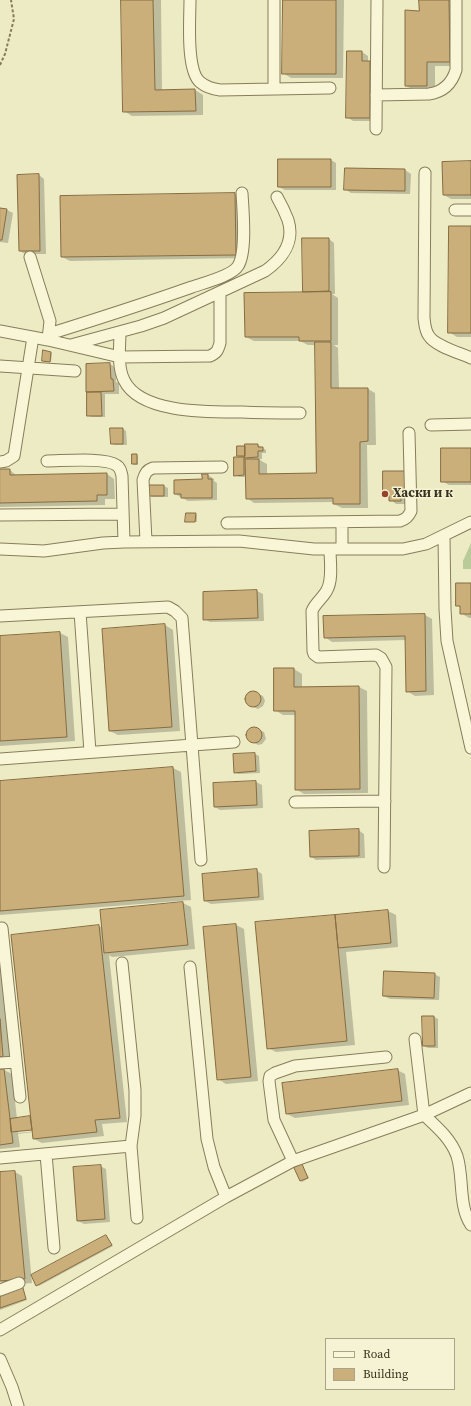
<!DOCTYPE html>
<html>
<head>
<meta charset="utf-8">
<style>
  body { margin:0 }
  #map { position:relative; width:471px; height:1406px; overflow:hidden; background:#edebc4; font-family:"Source Serif 4",serif }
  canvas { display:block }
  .legend { position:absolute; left:325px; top:1338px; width:130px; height:52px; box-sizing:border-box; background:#f5f3d3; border:1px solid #a9a58b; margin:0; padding:5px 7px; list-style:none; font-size:12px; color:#37301e }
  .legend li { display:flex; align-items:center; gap:8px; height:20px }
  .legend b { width:20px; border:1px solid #a9a58b }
</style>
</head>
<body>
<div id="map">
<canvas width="471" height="1406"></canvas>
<ul class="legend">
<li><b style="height:5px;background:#f8f6d7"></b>Road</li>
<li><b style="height:11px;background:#caaf7a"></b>Building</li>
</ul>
</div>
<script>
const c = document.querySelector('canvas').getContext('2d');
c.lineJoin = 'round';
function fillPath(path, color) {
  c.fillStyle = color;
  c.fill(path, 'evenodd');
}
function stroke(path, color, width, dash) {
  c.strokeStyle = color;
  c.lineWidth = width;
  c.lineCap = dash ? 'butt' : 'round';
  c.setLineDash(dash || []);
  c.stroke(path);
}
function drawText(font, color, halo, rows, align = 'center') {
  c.font = font + ' "Source Serif 4",serif';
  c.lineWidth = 3;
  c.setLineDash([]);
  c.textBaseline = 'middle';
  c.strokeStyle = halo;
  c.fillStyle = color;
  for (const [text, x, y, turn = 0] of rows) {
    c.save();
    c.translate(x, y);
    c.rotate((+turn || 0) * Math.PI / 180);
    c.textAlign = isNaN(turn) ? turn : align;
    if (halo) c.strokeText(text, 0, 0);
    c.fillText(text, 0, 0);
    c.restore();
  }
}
fillPath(new Path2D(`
  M471,543V569H463V561Z`), '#b9cb98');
fillPath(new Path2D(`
  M122,0H161L162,91L195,90L203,95V115L132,116L124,111Z
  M284,0H344L343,78H291L283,73Z
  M420,0H457V66H435V90H414L406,86L420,12Z
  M348,52H362L368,56V62L376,65L375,121H353L347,117Z
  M331,160L336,163V190H285L279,187Z
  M471,162V199H451L444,195Z
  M405,170L411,174L410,194L351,193L345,189Z
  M39,175L44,179L46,254H25L20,251Z
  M235,194L242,199L243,258L70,261L62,257Z
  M0,209L7,210L13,213L8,243L0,242Z
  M471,227V337H457L449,332Z
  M329,239L334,243L335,294H332L338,298V345H334L338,348L339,389H368L375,393L376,445H367L368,508H342L334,504V502L254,503L247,498L246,477H239L235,475L242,458L238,456L246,445H258L266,450V453H262V459H258L267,464V475L317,474L316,345H308L300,341H254L246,337L308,294L304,291Z
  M44,351L52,353L51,362L44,361Z
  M110,364L116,368V382L119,383V394H105V417H92L88,415L91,393L87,391Z
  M123,429L126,431L127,445H115L111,443Z
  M471,449V485H449L442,481Z
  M137,455L138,456V465H134L133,464Z
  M0,470H10L17,476L107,474L114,479L115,499H105V505L0,507Z
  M406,472V504H396L384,494Z
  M208,475L214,479V481L217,483V500L188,501L175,494L203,480Z
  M164,486L168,488V497H152L149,495Z
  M195,514L197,515V522L186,521Z
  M471,584V618H469L461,613V608L457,605Z
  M257,591L263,594L264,621L210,622L204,619Z
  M425,615L432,619L434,695L415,696L407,691L406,640L332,642L325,637Z
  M165,625L173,630L180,731L118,735L110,731L103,630Z
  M60,633L68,637L75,741L0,746V637Z
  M294,669L302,674V688L359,687L367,691L368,793L304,794L296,789V715H283L275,710Z
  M253,692L263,696L265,701L263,706L258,709L248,705L246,699L247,694Z
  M254,728L264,732L266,739L262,744L258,745L248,739L247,734L249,729Z
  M255,754L259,756L260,773L238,774L235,772L234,755Z
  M173,768L181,772L191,900L0,915V782Z
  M256,782L262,785L263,808L220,810L215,807Z
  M358,830L364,834L365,858L316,860L310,856Z
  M256,870L262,874L264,900L211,904L205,901Z
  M183,903L191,907L195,949L112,957L109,955L127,1122L102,1124L104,1136L42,1143L34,1139L33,1132L18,1134L20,1147L0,1149V1070H4L12,1074L17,1119L32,1117L99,926L102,928L101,911ZM37,1129V1131L18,1133V1131Z
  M388,911L396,915L398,947L346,952L355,1045L276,1052L268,1048L256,923Z
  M236,925L244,929L258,1081L226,1084L218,1079L204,928Z
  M0,944L11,1060L0,1061Z
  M434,974L440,977L439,1000L390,999L384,996Z
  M423,1017H434L438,1019V1048H428L424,1046Z
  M397,1070L405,1074L409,1105L295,1118L287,1114Z
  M302,1165L309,1178L302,1182L301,1181Z
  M100,1166L106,1169L110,1222L84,1224L78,1221Z
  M15,1172L22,1176L32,1283L7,1285L0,1281V1173Z
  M106,1236L113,1246L39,1286L37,1285Z
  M22,1289L27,1300L0,1310V1298Z`), '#0003');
const building = new Path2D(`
  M121,0H153L155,90L195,89L196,111L123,112Z
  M283,0H336V74H282Z
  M419,0H449L450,62H427V86H405V10L419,11Z
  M347,51H362V61H370V118H346Z
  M278,159H331V187H278Z
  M471,161V195H443L442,162Z
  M345,168L405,169V191L344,190Z
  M39,174L40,251H19L17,175Z
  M235,193L236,255L61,257L60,196Z
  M0,208L7,209L2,240H0Z
  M449,226H471V333H448Z
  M302,238H329V291L303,292Z
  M331,292V341H299V337H245L244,293Z
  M315,342H331V388H368V441L360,442V504H333V498L246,499L245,459H259V474L316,473Z
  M43,350L51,352L50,362L42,361Z
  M110,363L111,379H113L114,391L86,392V364Z
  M87,392H101L102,416H87Z
  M110,428H123V444H111Z
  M245,444H258V447H263V451H258V457L245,458Z
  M237,446H245V456H237Z
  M441,448H471V482H441Z
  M132,454H137V464H132Z
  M234,457H244V475L234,476Z
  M0,469H10V475L107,473V495H97V501L0,503Z
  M383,471H407V495H401V501H389V495H383Z
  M202,474H208V479H212V498H181V494H174V480L202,479Z
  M147,485H164V496H148Z
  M186,513H196L195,522H185Z
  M456,583H471V614H460V606H456Z
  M257,590L258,618L203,620V592Z
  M425,614L426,691L406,692L405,636L324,638L323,616Z
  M165,624L172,727L109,731L102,629Z
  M60,632L67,737L0,741V636Z
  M274,668H294V687L359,686L360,789L295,790V711H274Z
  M245 699a8 8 0 1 1 16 0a8 8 0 1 1-16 0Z
  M246 735a8 8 0 1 1 16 0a8 8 0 1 1-16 0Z
  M255,753L256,771L234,773L233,754Z
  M173,767L184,896L0,911V781Z
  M256,781L257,805L214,807L213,783Z
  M359,829V856L310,857L309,831Z
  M257,869L259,897L204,901L202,874Z
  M183,902L188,945L104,953L100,910Z
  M388,910L391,943L338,948L335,915Z
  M335,915L347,1041L267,1049L255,922Z
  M236,924L251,1077L217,1080L203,927Z
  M99,925L120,1118L95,1120L97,1132L33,1139L11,935Z
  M384,971L435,973L434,998L383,996Z
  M422,1016H434L435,1046H423Z
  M0,1019L3,1056L0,1057Z
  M0,1069H4L13,1143L0,1145Z
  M398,1069L402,1101L286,1114L282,1083Z
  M30,1116L32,1130L11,1132L10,1119Z
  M302,1164L308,1178L300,1181L294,1168Z
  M101,1165L105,1219L77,1221L73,1167Z
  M15,1171L25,1279L0,1281V1172Z
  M106,1235L112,1245L36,1286L31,1275Z
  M23,1288L26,1299L0,1308V1297Z`);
fillPath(building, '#caaf7a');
stroke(building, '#866c41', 1);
const minor = new Path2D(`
  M190,0C190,19 186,70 200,82C206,87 212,89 220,90L330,88
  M274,89V0
  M376,95L429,94C443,92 452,83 456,70V0
  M376,129L377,0
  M425,173L424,318C425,325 425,331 429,336C435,346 460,353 471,358
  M455,210H471
  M30,257L50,321L48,339
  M0,331L48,340L120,357L210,356C217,353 218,350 220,343V292
  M120,332C120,346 117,366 124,380C140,414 210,412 242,412C261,413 281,413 300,413
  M49,334C97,319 144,304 192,287C203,283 232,276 238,266C247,252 243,211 242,193
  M71,345L141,326L164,318L265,271C282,259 295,242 288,220C285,212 281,204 277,197
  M0,366L75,371
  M431,425L471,424
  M47,461C62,461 105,457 116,465C120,467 121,471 122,476L124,542
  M0,462L6,461L14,456L33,337
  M0,515L123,514
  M342,522V549
  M227,523L400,521C406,519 408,517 411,511L409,433
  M444,536L445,609L447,641L471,748
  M146,541L143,480C145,473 147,470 153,468L222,467
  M0,549L44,551L103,543L124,542L239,541L314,549H403L426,544L471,522
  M330,549C330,562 333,579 327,590C323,598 315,603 312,611L313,651L314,654L318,657L376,655L381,658L386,667L384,867
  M80,612L90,752
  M0,616L168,607L175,611L182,618L201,860
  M0,759L234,742
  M295,802L385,801
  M2,928L20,1097
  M122,963L135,1090V1116L131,1146
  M190,967L207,1139L214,1167L226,1197
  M0,1063L16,1062
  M471,1093L424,1115C437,1127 451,1139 457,1156C464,1178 458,1205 471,1225
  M46,1154L54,1248
  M0,1158L131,1146L137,1218
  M293,1161L274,1120L269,1081L270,1076L275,1073L295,1066L386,1057
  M0,1290L19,1283
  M0,1330L226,1197L293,1161L424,1115L415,1039
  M0,1359L12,1387L18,1406`);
stroke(minor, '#877d5b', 13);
stroke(new Path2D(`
  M0,65L5,54L14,19L11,0`), '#877d5b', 2, [3, 2]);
stroke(minor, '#f8f6d7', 11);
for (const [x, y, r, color] of [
  [385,494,4,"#95442c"]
]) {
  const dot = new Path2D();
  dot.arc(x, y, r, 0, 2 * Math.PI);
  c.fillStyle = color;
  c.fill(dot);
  stroke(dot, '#f5f3d3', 1.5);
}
drawText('bold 13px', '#37301e', '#f5f3d3', [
  ["Хаски и к",393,494]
], 'left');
</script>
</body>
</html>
